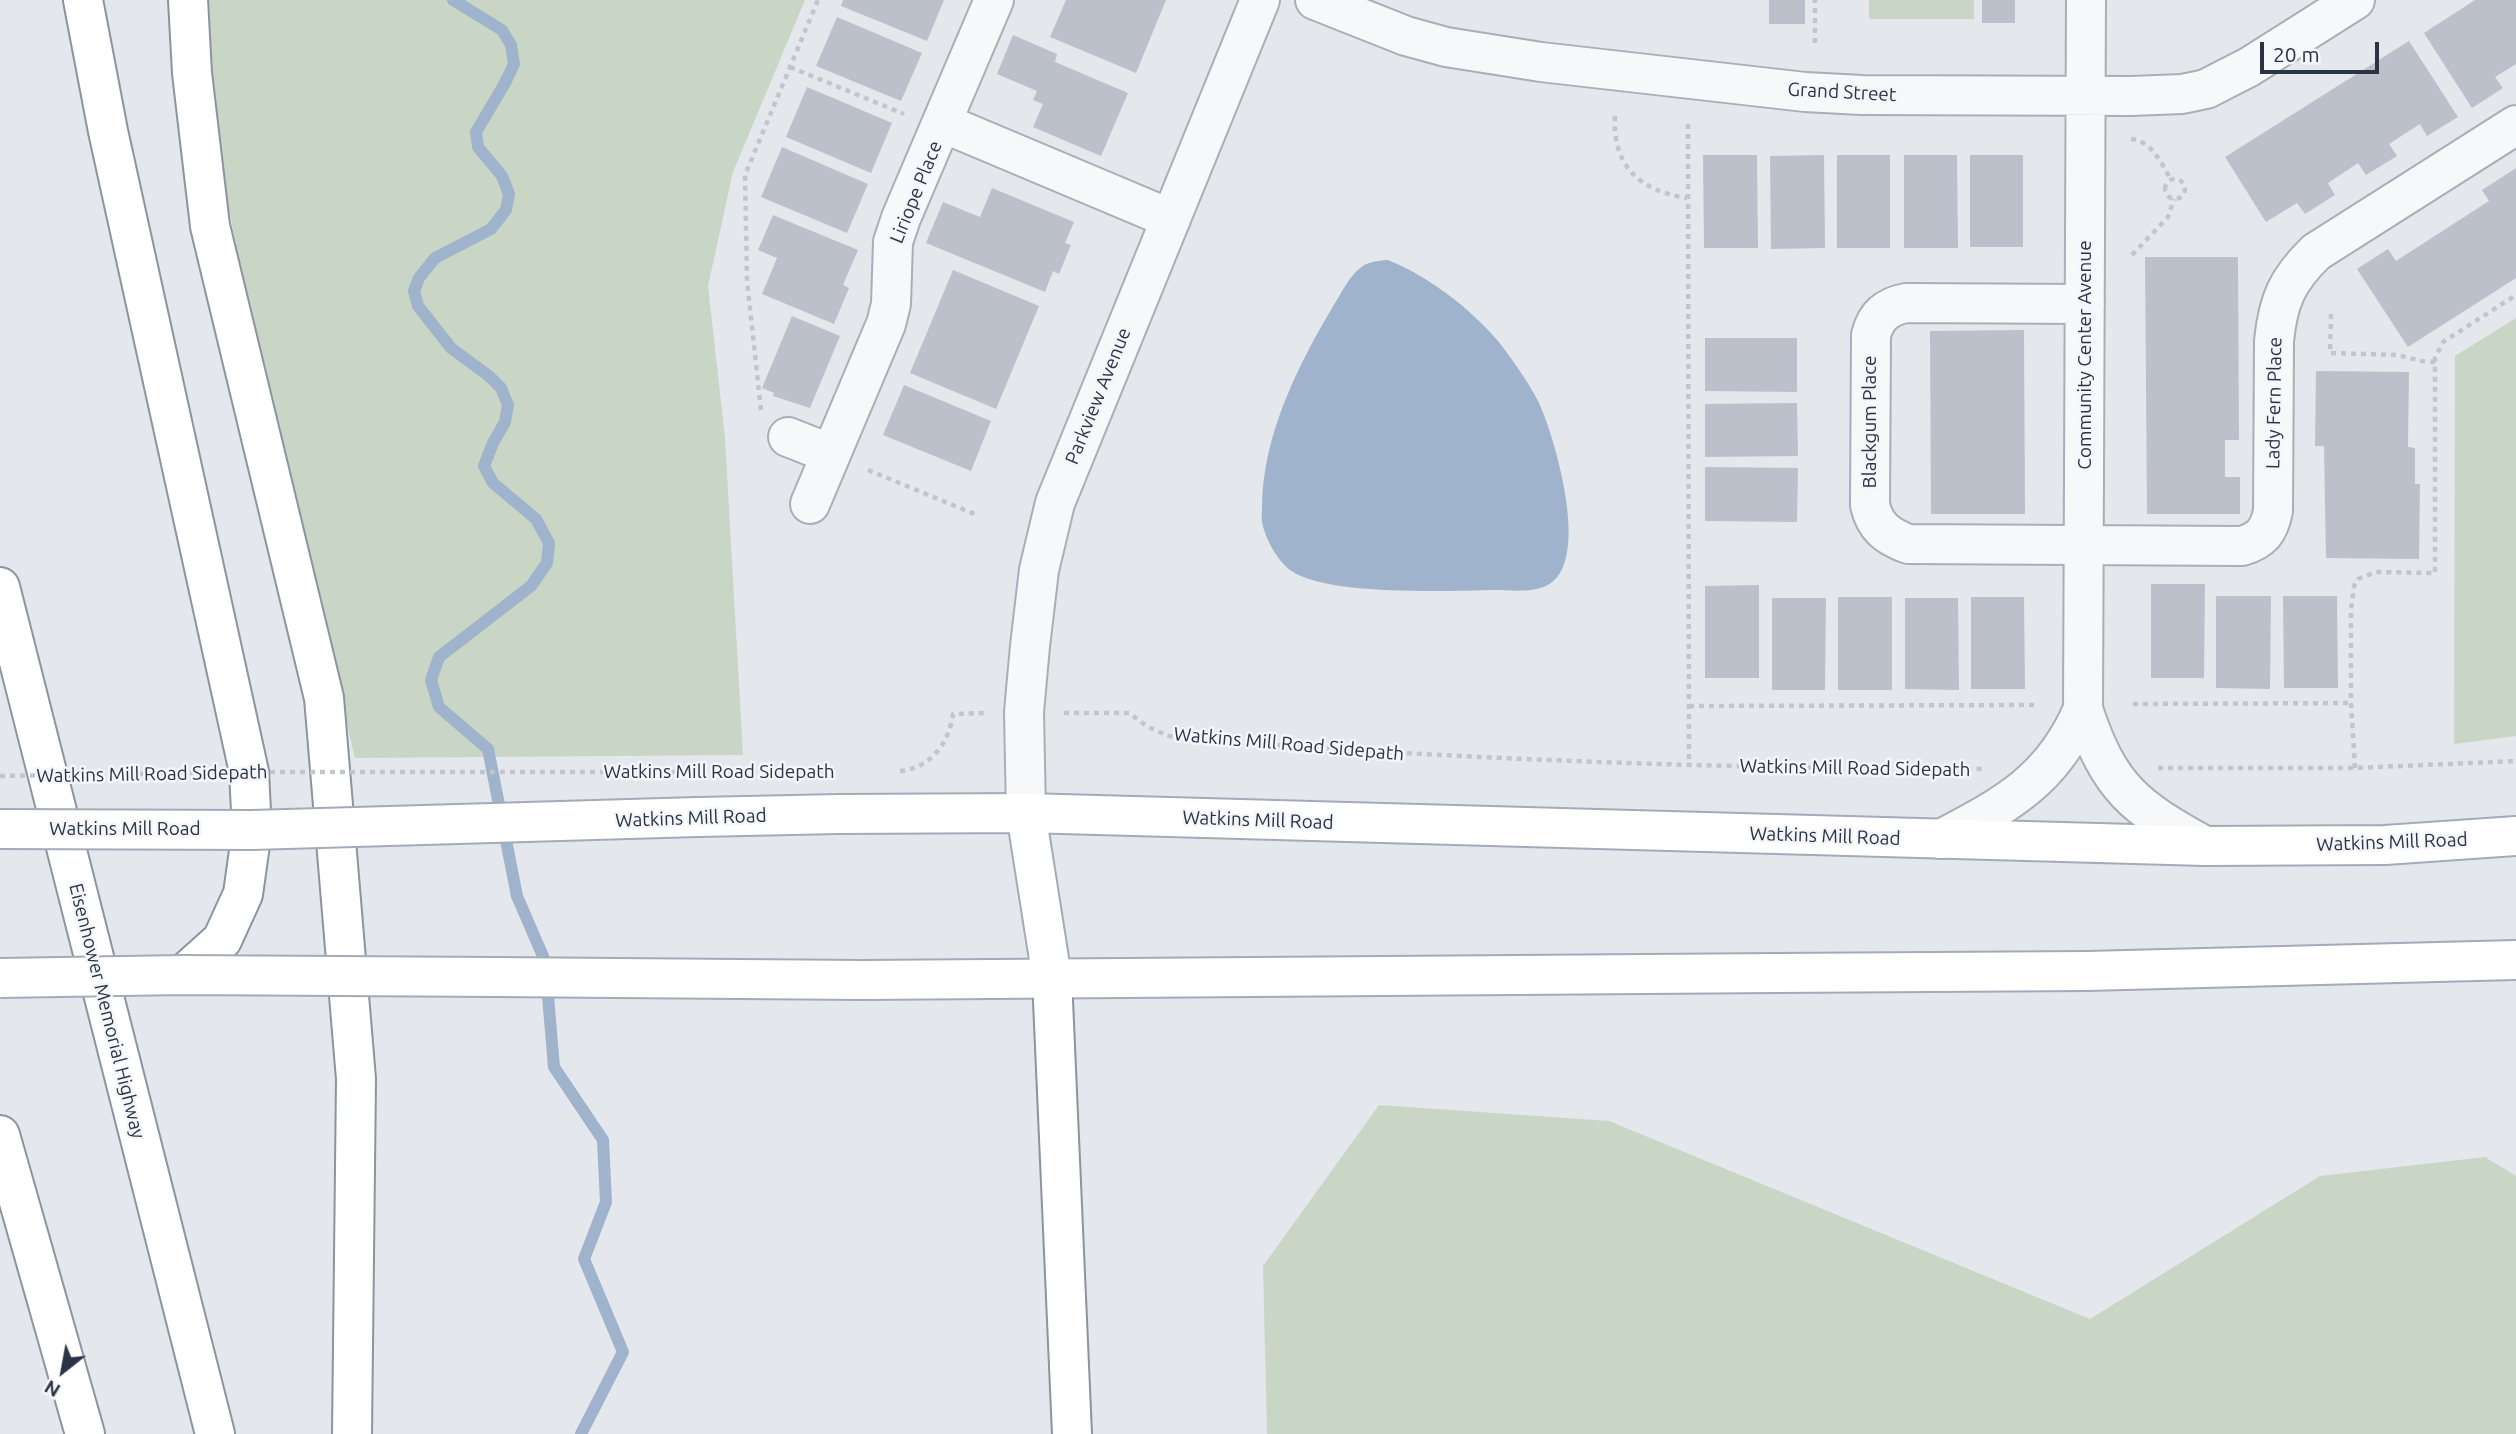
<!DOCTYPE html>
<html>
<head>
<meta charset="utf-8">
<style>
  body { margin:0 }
  #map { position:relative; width:2516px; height:1434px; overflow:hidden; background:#e4e7ec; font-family:Ubuntu,sans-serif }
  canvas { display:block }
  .north { position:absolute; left:28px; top:1336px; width:70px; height:70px; -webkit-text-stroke:5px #f4f6f9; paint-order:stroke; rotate:211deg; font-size:19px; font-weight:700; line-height:28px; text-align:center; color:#2b3445 }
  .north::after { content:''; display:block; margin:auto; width:24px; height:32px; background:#2b3445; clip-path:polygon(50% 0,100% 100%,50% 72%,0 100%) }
  .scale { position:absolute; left:2260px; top:42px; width:119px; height:32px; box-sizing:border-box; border:4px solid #2b3445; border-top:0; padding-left:9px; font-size:21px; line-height:24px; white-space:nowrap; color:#2b3445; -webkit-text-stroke:5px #f4f6f9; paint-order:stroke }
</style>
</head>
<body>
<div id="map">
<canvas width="2516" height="1434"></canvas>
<div class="north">N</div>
<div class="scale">20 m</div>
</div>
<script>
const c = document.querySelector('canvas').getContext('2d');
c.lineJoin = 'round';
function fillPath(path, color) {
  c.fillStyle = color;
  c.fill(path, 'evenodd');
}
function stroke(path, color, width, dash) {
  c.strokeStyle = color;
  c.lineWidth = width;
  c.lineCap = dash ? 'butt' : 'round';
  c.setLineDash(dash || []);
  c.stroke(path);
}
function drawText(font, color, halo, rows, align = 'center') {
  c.font = font + ' Ubuntu,sans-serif';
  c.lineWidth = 5;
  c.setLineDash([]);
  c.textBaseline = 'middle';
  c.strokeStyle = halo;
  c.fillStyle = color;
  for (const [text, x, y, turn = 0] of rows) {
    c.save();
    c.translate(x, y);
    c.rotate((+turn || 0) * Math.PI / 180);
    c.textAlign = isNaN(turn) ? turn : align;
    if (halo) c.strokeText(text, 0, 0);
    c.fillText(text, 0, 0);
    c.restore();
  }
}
fillPath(new Path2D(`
  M204,0H805L733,172L708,286L725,438L743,755L355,758L238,255L213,129Z
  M1869,0H1974V19H1869Z
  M2516,318V736L2454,744L2455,356Z
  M1379,1105L1609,1121L2090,1319L2320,1176L2485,1157L2516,1176V1434H1267L1263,1266Z`), '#c9d6c5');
fillPath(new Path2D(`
  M1388,260C1428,276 1470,308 1498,341C1510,356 1531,386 1539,403C1555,438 1593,565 1546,586C1531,593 1509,590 1493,590C1448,591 1325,596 1290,570C1278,561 1266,540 1263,526C1261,520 1262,511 1262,505C1263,434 1299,363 1335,303C1342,292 1349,277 1359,269C1368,261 1377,261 1388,260Z`), '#9fb4cc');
stroke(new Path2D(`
  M453,0L502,30L511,45L514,64L505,83L476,132L478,147L502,176L509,194L506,210L491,229L435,258L419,278L414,291L418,306L451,348L489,376L501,388L508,405L505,422L493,443L484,466L493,483L536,519L549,543L547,563L531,586L439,657L431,680L439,707L488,749L517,896L545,961L554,1067L603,1140L606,1202L584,1259L623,1352L581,1434`), '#9fb4cc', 12);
fillPath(new Path2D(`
  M843,0H944L927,41L841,6Z
  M1066,0H1166L1136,73L1050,37Z
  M1769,0H1805V24H1769Z
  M1982,0H2015V23H1982Z
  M2475,0H2516V64L2495,77L2503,88L2472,108L2424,33Z
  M837,17L922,53L901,101L816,66Z
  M1013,35L1057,54L1055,62L1128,93L1101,156L1033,127L1043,104L1033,100L1037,91L997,74Z
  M2409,41L2458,117L2427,136L2420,124L2389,144L2397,156L2366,175L2358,163L2328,183L2335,195L2305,214L2297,203L2266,222L2225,157Z
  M807,87L892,123L871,173L786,137Z
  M782,147L868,184L847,233L761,197Z
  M1703,155H1757L1758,248H1704Z
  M1824,155L1825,248L1771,249L1770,156Z
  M1837,155H1890V248H1837Z
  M1904,155H1957L1958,248H1904Z
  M1970,155H2023V247H1970Z
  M2516,168V278L2408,347L2357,269L2388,249L2396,261L2489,201L2482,190Z
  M992,188L1074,222L1065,243L1071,245L1059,274L1053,271L1045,292L926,243L943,202L980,217Z
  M773,215L858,250L843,285L849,288L834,324L762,294L777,258L758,250Z
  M2145,257H2238L2239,440H2225V477H2240V514H2147Z
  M953,270L1039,306L996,409L910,373Z
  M792,316L840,336L810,408L773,396L774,393L762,388Z
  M2024,330L2025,514H1931L1930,331Z
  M1705,338H1797V392L1705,391Z
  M2316,371L2409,372L2408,447L2415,448V484H2420L2419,559L2326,558L2324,446H2315Z
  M904,385L991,421L971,471L883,435Z
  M1797,403L1798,456L1705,457V404Z
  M1705,467L1798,468L1797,522L1705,521Z
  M2151,584H2205L2204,678H2151Z
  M1759,585V678H1705V586Z
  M2216,596H2271L2270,689L2216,688Z
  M2283,596H2337L2338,688H2284Z
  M1838,597H1892V690H1838Z
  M1971,597H2024L2025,689H1971Z
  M1772,598H1826L1825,690H1772Z
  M1905,598H1958L1959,690L1905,689Z`), '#bbc0ca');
const minor = new Path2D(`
  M1315,0L1406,36L1446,47L1541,62L1805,92L1862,95L2131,96L2182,94L2206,89L2249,67L2355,0
  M943,123L1171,219
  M2085,304L1906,303C1886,307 1876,316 1871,335L1870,505C1875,527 1887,536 1908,544L2242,546C2262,540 2269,531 2273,511L2274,341C2278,301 2287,280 2316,252L2516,125
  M788,437L831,454
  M810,504L886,324L891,304L893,242L901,218L994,0
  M2083,709L2086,0
  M1026,813L1024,712L1030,646L1039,570L1055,503L1260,0
  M1941,839C2006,805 2053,780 2083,709C2109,788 2134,807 2205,846`);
const major = new Path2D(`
  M1026,813L1052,978
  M698,817L839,814L1026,813L2205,846L2385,845L2516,836
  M495,977L862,980L1776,973L2087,971L2516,960`);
const highway = new Path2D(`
  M83,0L108,131L249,772L252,830L243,894L222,940L183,975
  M188,0L192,73L210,226L324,698L356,1079L352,1434
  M0,587L215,1434
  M1052,978L1072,1434
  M0,1135L85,1434`);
stroke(minor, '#a9aeb7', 42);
stroke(major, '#a3abb8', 42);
stroke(highway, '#8b94a3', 42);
stroke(new Path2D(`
  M1815,43V0
  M790,67L904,114
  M1615,116C1612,166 1640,191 1687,198
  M1688,124L1689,765
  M2131,139C2152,141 2162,164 2171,180
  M2165 189a10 10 0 1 1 20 0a10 10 0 1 1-20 0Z
  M2132,255L2168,217L2174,199
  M2331,314L2330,353L2397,355L2422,361L2435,362
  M761,410L747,281L745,175L818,0
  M868,470L977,515
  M2133,704L2351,703
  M1689,706L2038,705
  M1064,713H1129L1148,727L1169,736L1191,739C1454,759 1719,769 1983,769
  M2158,768H2355L2516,761
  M2355,768L2351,703V610L2354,586L2358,579L2376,572L2435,573V358L2443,342L2516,295
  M900,771C931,768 949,743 953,714L985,713`), '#c2c5cb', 4.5, [5, 5]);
stroke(minor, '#f7f8fa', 38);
stroke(major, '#fff', 38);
stroke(highway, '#fff', 38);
const majorBridge = new Path2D(`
  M0,829L252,830L698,817
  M0,978L183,975L495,977`);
stroke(majorBridge, '#a3abb8', 42, []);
stroke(new Path2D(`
  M0,776L249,772H833`), '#c2c5cb', 4.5, [5, 5]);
stroke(majorBridge, '#fff', 38);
drawText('19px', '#2b3445', '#f4f6f9', [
  ["Grand Street",1842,92,3],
  ["Liriope Place",916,192,-68],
  ["Community Center Avenue",2085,355,-90],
  ["Parkview Avenue",1098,396,-68],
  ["Lady Fern Place",2274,403,-89],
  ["Blackgum Place",1870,422,-90],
  ["Watkins Mill Road Sidepath",1289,744,5],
  ["Watkins Mill Road Sidepath",1855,768,1],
  ["Watkins Mill Road Sidepath",719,772],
  ["Watkins Mill Road Sidepath",152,774,-1],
  ["Watkins Mill Road",691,818,-2],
  ["Watkins Mill Road",1258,820,2],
  ["Watkins Mill Road",125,829],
  ["Watkins Mill Road",1825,836,2],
  ["Watkins Mill Road",2392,842,-2],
  ["Eisenhower Memorial Highway",107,1011,76]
]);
</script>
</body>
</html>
